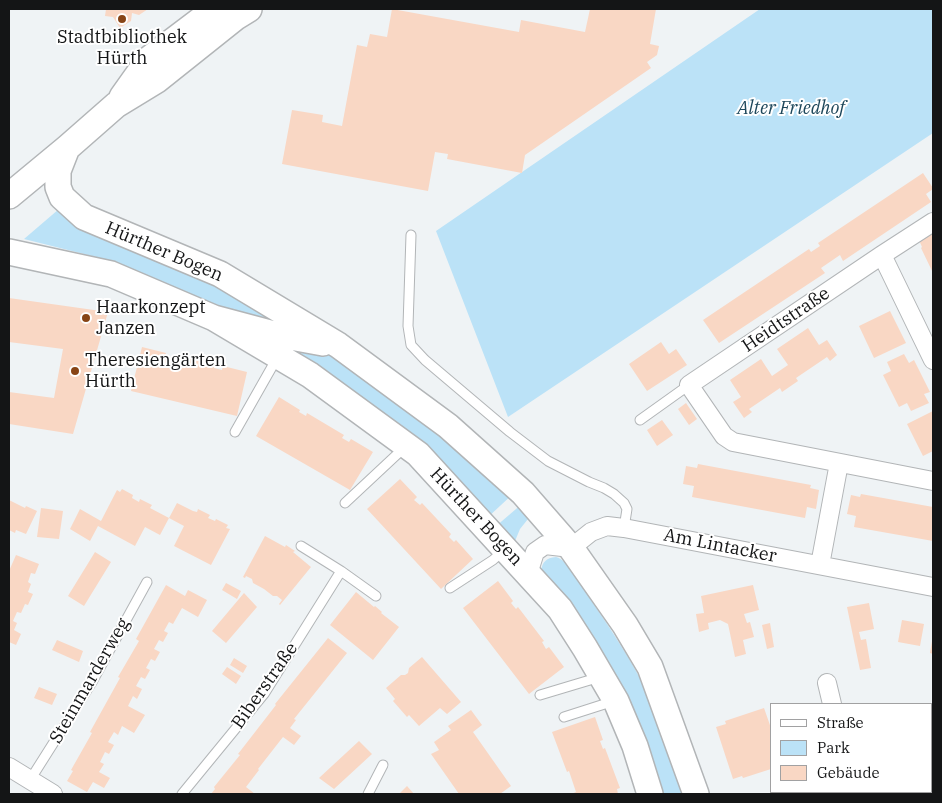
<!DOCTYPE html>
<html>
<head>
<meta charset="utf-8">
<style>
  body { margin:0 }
  #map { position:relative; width:942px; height:803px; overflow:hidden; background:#eff3f5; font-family:"IBM Plex Serif",serif }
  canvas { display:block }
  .frame { position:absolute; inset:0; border:10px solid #141516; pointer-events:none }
  .legend { position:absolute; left:770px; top:703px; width:162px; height:90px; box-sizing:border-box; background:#fff; border:1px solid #a1a1a2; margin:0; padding:6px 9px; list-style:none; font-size:15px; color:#141516 }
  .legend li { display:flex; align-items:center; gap:10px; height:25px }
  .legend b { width:25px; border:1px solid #a1a1a2 }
</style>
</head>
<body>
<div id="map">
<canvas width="942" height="803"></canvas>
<div class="frame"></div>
<ul class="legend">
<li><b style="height:6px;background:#fff"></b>Straße</li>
<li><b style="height:14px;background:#bbe2f7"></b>Park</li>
<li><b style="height:14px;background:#f9d7c4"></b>Gebäude</li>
</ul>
</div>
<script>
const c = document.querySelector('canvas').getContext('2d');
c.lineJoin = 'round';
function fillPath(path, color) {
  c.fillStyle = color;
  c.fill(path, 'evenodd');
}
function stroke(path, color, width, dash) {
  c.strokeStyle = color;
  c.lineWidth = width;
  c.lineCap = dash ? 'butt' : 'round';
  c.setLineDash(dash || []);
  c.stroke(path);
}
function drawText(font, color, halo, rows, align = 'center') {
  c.font = font + ' "IBM Plex Serif",serif';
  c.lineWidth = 4;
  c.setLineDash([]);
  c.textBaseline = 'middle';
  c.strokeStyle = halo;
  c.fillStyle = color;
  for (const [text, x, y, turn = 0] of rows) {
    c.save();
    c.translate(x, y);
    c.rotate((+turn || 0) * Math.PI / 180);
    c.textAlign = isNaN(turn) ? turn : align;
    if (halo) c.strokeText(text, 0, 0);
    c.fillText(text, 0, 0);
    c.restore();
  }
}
fillPath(new Path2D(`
  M760,9H933V133L508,417L436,231Z
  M59,209L294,324L241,319L140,274L100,258L24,239Z
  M256,336L318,349L353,364L514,493L487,518Z
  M523,503L532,514L520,529L515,541L512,545L495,527Z
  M556,557C568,560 580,583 587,594C609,627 632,660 649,696C665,728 678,762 692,794H656L541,572C542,562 546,558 556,557Z`), '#bbe2f7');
fillPath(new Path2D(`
  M106,9H148L139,15L132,13L131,21L120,28L113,17L105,16Z
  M392,9L519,32L521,20L585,32L590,9H656L650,44L659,46L657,55L647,62L651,68L525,155L522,173L447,159L448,154L435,152L428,191L282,164L292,110L323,115L322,122L342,126L357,45L367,47L370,34L387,37Z
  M923,173L933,188V189L926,194L931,202L843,261L840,255L821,268L825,273L719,343L703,320L809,249L811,252L820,246L818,243Z
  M933,231V273L921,248L922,247L918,238Z
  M9,298L108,312L73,434L9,424V392L54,398L63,349L9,342Z
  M890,311L906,343L874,358L859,326Z
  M808,328L819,345L827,340L837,355L830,361L827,357L796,378L798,381L782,392L780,388L749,409L752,412L744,418L733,402L741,397L730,380L761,359L772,376L788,365L777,349Z
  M661,342L669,354L676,349L687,365L647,391L629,364Z
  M142,347L166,353L165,356L173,358L174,355L215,365L214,368L222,370L223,366L247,372L237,416L131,391Z
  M904,354L909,363L914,360L930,392L924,394L929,403L911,411L907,403L899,407L883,375L891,371L887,362Z
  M279,397L300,410L299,412L306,416L307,413L344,435L342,438L349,442L351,439L373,452L350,490L256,436Z
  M686,403L697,419L689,425L678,409Z
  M933,411V451L923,456L907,424Z
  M662,420L673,435L657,446L647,430Z
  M698,464L811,485L810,488L819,490L816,509L807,507L805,518L692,497L694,486L683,484L686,466L697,468Z
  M400,479L417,497L414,500L420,505L422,503L451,534L449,537L454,542L456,540L473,559L441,589L367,509Z
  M122,489L133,495L132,498L139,502L140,499L152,505L150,508L169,518L160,535L145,527L135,546L98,526L90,541L70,529L80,509L101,521L117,490L120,492Z
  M861,494L933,507V541L854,527L856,516L847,514L851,495L860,497Z
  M9,500L25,508L26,506L37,511L26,534L16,530L15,533L9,530Z
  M177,503L193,511L197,512L198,509L210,515L208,518L215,521L216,519L228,525L226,528L230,529L211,565L174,546L184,526L169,518Z
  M41,508L63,511L59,539L37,537Z
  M265,536L285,547L286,545L295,551L293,552L311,567L280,605L279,604L282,600L277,596H273L264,589L253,583L252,579L246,576L245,578L243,577Z
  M95,552L111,562L84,606L68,596Z
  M16,555L39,564L35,574L31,573L28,582L31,584L28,592L33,594L28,605L25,604L21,613L17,612L13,621L17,623L14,630L21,634L16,645L9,642V571Z
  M498,581L513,601L511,603L516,609L518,607L544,641L542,642L546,649L549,647L564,667L529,694L463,608Z
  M226,583L241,591L237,599L222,590Z
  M166,585L185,596L188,590L207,600L198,617L182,608L173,624L169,622L164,631L168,633L163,642L159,640L154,649L160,652L155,661L151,659L146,668L150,670L145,679L141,677L136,686L142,689L137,699L133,696L128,706L145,715L134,733L122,726L118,735L114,732L108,742L114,745L109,754L105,752L100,762L104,764L99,772L110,778L104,788L93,782L87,792L67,781L73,771L71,770L92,733L90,732L120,678L118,677L139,641L136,639Z
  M753,585L759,610L744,614L747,623L750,622L754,637L743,640L746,654L735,657L728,624L720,620L708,623L709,629L699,632L696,614L704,613L701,596Z
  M356,592L374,607L375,606L382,612L381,613L399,627L373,660L330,625Z
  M244,593L257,607L226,643L212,631Z
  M869,603L874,629L859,632L861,640L866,639L871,668L860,670L847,607Z
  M902,620L924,624L920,646L898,642Z
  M770,623L774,647L767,649L762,625Z
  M328,638L347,653L294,719L296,720L290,728L301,736L294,745L283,737L265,760L258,769L259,770L246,787L255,794H211L215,789L214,787L240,755L238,754L276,705L275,704Z
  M57,640L83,651L79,662L52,650Z
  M932,641H933V654L930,653Z
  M422,657L461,702L447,714L440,708L419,726L409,715L407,717L393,701L395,699L386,688L401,675H405L408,673L409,668Z
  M234,658L247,666L243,673L230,665Z
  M227,667L241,676L236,684L222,674Z
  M39,687L57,694L52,705L34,698Z
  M764,708L771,728V769L743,778L742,776L733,779L716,727L726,724L725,721Z
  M471,710L482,725L473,732L511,786L500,794H459L431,754L439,750L434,742L451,730L448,726Z
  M595,717L603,740L600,741L603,749L605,748L620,788L617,789L618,794H571L576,792L569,771L567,772L552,732Z
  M359,741L372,754L334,789L319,778Z
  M407,786L414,794H399Z`), '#f9d7c4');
const lane = new Path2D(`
  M411,235L408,326L411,345L425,360L510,432L548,461L589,482L604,488L614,494L624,503L627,509L624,528
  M640,420L689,385
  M235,432L277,358
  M345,503L406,446
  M301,546L341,571L376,596
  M450,588L493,560L503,551
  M540,695L590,680L598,675
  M564,717L614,701
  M30,780L92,682L147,582
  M800,792L801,794
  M182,794L264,694L341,571
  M368,794L383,765`);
const street = new Path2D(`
  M933,222L882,255L689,385L724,436L733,442L933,481
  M882,255L933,360
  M820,565L839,463
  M528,574L535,552L545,545L571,548L591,532L607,526L624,528L933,587
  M827,683L832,704
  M9,767L53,794
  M849,792L850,794`);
const secondary = new Path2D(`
  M122,97L149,59L215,9
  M67,148L58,171V187L62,197L84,217L220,274L338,345L448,426L523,493L571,548L625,625L650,667L696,794
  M9,196L67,148L116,105L157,80L236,17L249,9
  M9,252L111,274L214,318L274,334L323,343
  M214,318L310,375L418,454L505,549L560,609L585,648L616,701L635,746L650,794`);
stroke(lane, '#b2b5b7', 11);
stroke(street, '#b2b5b7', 20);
stroke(secondary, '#b2b5b7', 28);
stroke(lane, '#fff', 9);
stroke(street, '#fff', 18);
stroke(secondary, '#fff', 25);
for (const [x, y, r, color] of [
  [122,19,5,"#874415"],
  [86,318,5,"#874415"],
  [75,371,5,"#874415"]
]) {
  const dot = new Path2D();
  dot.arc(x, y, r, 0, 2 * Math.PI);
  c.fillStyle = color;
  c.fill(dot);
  stroke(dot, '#fff', 2);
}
drawText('18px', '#141516', '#fff', [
  ["Stadtbibliothek",122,38,"center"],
  ["Hürth",122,59,"center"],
  ["Haarkonzept",96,308],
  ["Janzen",96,329],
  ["Theresiengärten",85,361],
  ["Hürth",85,382]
], 'left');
drawText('italic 18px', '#1d475b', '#fff', [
  ["Alter Friedhof",791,109]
]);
drawText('18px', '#141516', '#fff', [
  ["Hürther Bogen",164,252,23],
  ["Heidtstraße",786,320,-34],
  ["Hürther Bogen",476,517,47],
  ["Am Lintacker",720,546,11],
  ["Steinmarderweg",90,681,-60],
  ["Biberstraße",265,686,-55]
]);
</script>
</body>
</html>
